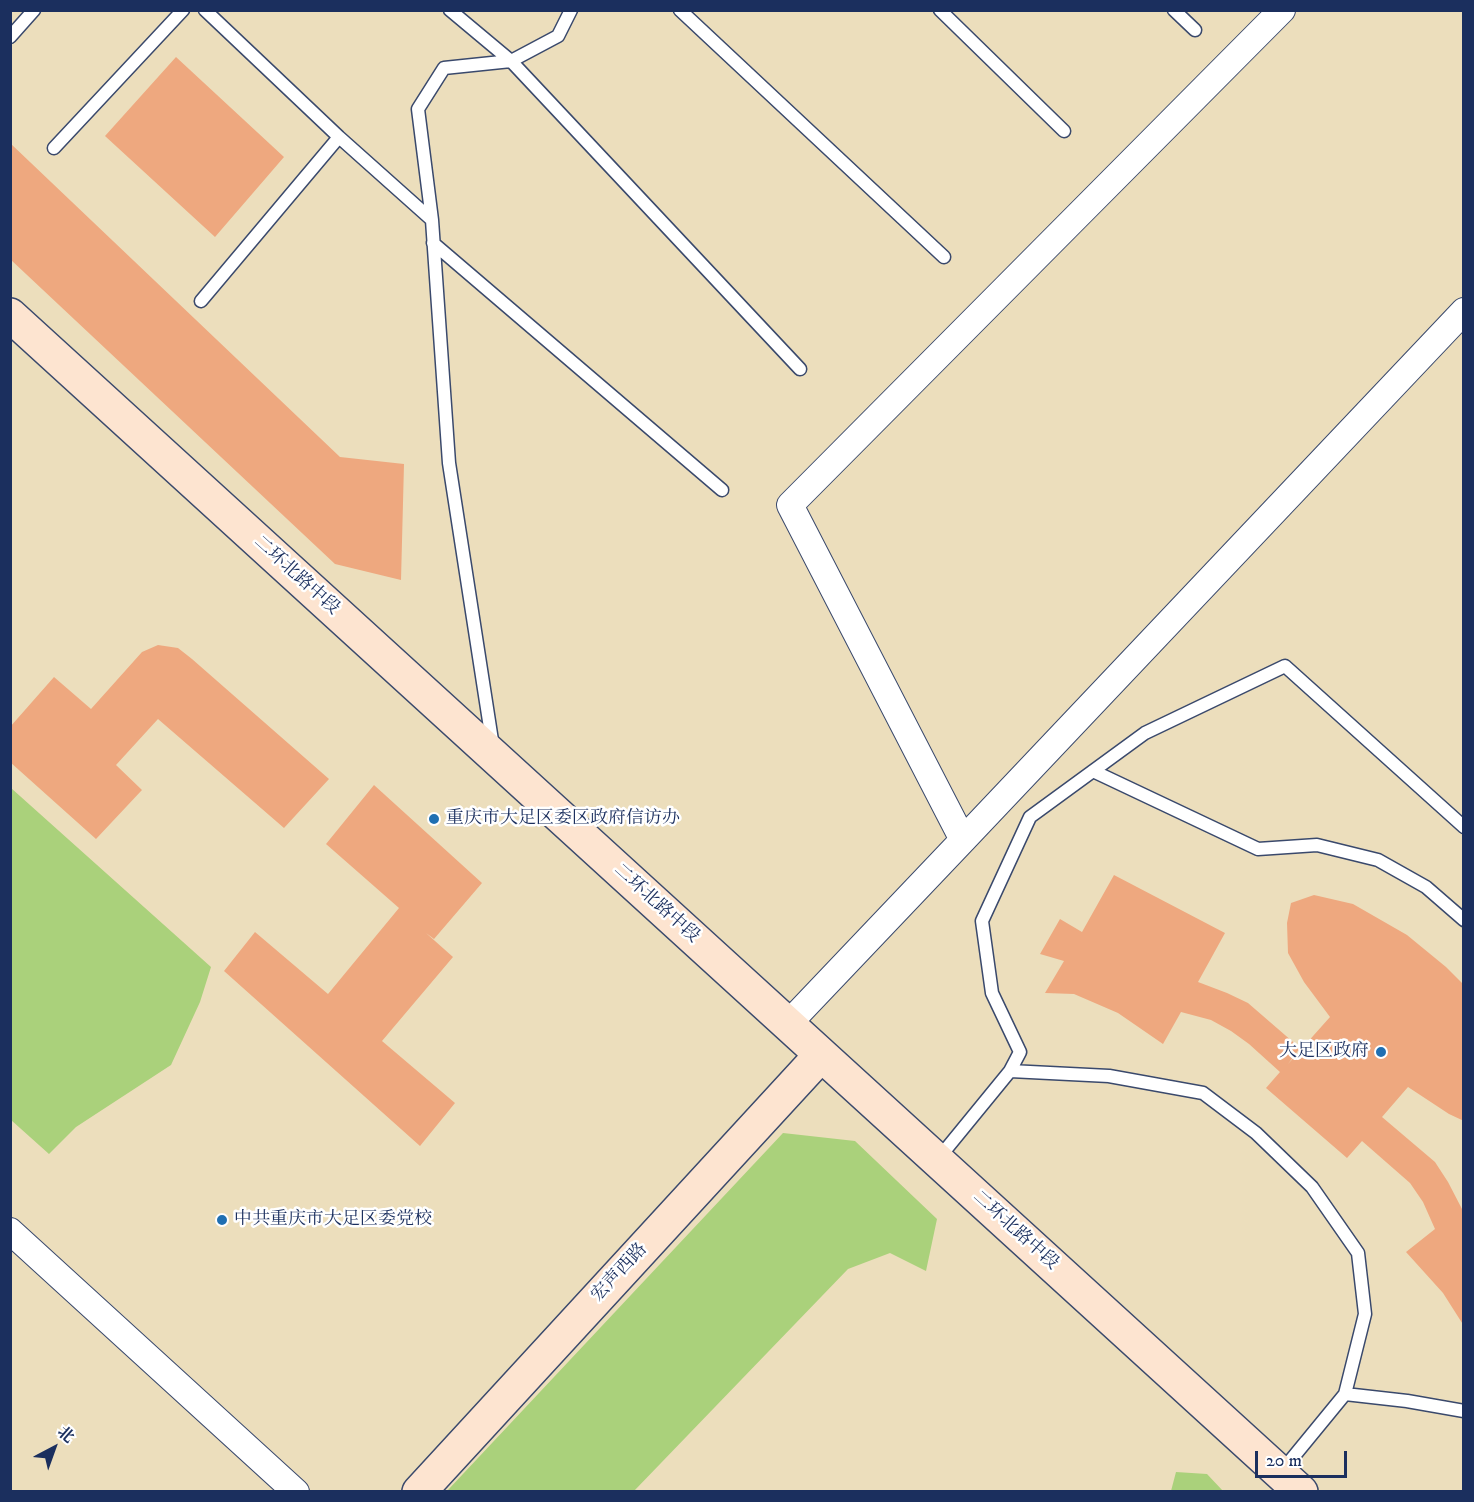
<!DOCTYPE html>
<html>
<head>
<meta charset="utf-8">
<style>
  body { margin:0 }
  #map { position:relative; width:1474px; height:1502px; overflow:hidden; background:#ecdebc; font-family:"IM FELL DW Pica","Noto Serif SC",serif }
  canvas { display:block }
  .frame { position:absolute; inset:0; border:12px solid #1b2f5e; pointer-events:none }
  .north { position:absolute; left:24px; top:1418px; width:60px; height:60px; -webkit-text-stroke:4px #fff; paint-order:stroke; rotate:41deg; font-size:16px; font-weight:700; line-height:24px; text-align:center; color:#1b2f5e }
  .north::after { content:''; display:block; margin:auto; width:21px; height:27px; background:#1b2f5e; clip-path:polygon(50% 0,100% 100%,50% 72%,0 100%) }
  .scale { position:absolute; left:1255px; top:1451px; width:92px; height:27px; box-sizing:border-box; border:3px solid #1b2f5e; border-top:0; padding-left:8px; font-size:18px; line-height:21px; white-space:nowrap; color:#1b2f5e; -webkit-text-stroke:4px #fff; paint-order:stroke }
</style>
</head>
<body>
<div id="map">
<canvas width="1474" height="1502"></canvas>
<div class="frame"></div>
<div class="north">北</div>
<div class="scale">20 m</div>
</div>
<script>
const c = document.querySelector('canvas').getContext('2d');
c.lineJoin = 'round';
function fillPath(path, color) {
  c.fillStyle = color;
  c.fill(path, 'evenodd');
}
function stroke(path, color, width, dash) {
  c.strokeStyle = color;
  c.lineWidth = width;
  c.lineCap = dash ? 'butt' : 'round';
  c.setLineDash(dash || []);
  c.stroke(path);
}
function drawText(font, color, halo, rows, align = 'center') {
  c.font = font + ' "IM FELL DW Pica","Noto Serif SC",serif';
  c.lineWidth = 5;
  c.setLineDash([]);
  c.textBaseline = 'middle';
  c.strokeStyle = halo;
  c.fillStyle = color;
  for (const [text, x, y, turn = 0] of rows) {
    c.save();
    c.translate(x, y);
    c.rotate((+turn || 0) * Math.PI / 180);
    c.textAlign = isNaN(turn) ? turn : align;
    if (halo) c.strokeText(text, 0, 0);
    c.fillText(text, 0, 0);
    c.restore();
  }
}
fillPath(new Path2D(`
  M11,788L211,967L200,1002L171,1065L76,1127L49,1154L11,1120Z
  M783,1133L855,1141L937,1219L926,1271L890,1253L848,1269L634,1491H447Z
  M1176,1472L1207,1474L1223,1491H1171Z`), '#aad17b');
fillPath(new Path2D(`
  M176,57L284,157L215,237L105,136Z
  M10,143L340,457L404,464L401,580L335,564L10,259Z
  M158,645L178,648L192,659L329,779L284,828L158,719L116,765L142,790L96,839L10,762V727L54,677L91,709L142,652Z
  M374,785L482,883L434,939L426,933L453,957L382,1041L455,1103L420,1146L224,971L255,932L328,994L399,908L326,844Z
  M1114,875L1225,933L1198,982L1227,993L1248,1003L1300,1048L1288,1064L1330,1017L1304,982L1288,953L1287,923L1291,903L1314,895L1353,904L1407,935L1446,967L1464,985V1121L1449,1114L1408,1087L1382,1117L1435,1162L1448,1182L1462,1209L1464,1208V1326L1443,1293L1406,1252L1435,1229L1423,1202L1410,1183L1362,1141L1347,1158L1266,1088L1280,1072L1249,1044L1231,1031L1211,1020L1181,1012L1163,1044L1118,1013L1074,994L1045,993L1064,961L1040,954L1060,919L1082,932Z`), '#eea87f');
const lane = new Path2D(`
  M205,10L339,137L432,220L449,463L493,747
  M450,10L511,61L800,369
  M680,10L944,257
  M940,10L1064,131
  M1174,10L1195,30
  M10,37L34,10
  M54,148L183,10
  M432,220L418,109L444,68L511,61L558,36L571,10
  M433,243L722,490
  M201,301L339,137
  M1093,771L1258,849L1317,845L1378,860L1426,887L1464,920
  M1010,1071L1109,1076L1203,1093L1256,1133L1312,1187L1358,1253L1365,1314L1345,1394L1281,1472
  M938,1159L1010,1071L1020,1052L992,993L982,921L1030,817L1145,733L1285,666L1464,827
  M1345,1394L1407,1401L1464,1411`);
const street = new Path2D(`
  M963,840L1464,311
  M788,1024L963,840L790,505L1282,10
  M10,1231L296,1492`);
const secondary = new Path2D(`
  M10,315L1301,1492
  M419,1492L821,1055`);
stroke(lane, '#3a496c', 15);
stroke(street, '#3a496c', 28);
stroke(secondary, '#3a496c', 36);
stroke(lane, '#fff', 12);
stroke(street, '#fff', 26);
stroke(secondary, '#fde4d0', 33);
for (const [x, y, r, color] of [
  [434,819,6,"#1f6fb2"],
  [1381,1052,6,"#1f6fb2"],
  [222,1220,6,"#1f6fb2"]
]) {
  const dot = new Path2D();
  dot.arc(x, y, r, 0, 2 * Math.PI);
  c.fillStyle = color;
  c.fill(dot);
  stroke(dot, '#fff', 2);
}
drawText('18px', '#1b2f5e', '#fff', [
  ["二环北路中段",296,576,42],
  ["二环北路中段",656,904,42],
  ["二环北路中段",1015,1231,42],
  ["宏声西路",620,1273,-47]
]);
drawText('18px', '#1b2f5e', '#fff', [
  ["重庆市大足区委区政府信访办",446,819],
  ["大足区政府",1369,1052,"right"],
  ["中共重庆市大足区委党校",234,1220]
], 'left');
</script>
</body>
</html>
